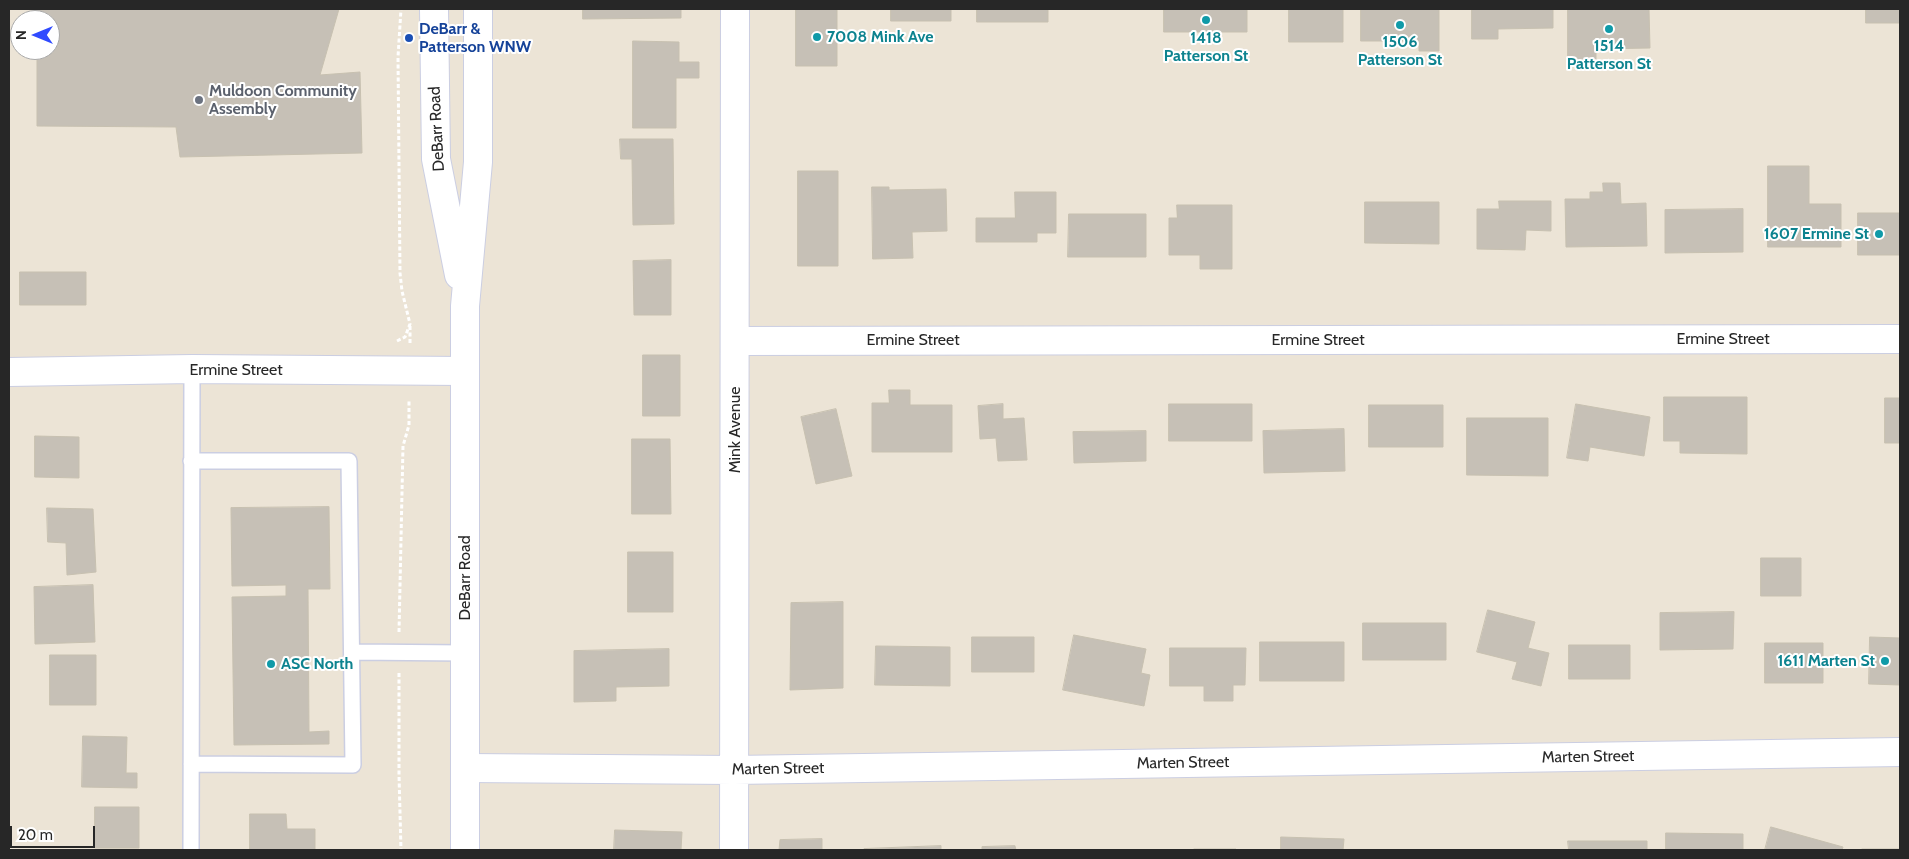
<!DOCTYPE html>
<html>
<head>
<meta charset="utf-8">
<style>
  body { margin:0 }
  #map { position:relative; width:1909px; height:859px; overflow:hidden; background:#ece4d6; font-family:Cabin,sans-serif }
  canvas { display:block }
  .frame { position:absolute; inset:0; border:10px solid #272727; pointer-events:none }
  .north { position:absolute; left:10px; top:10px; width:50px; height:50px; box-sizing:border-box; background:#fff; border:1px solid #a9a9a9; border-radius:50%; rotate:270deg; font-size:14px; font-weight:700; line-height:20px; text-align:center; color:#272727 }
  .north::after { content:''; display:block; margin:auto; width:18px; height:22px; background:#304bff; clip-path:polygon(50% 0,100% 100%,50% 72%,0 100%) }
  .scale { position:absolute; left:10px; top:826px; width:85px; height:22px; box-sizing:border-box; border:2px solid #272727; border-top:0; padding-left:6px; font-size:15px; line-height:18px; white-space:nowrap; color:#272727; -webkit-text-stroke:4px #fff; paint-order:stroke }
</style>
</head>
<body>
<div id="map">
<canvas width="1909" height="859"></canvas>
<div class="frame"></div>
<div class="north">N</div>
<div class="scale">20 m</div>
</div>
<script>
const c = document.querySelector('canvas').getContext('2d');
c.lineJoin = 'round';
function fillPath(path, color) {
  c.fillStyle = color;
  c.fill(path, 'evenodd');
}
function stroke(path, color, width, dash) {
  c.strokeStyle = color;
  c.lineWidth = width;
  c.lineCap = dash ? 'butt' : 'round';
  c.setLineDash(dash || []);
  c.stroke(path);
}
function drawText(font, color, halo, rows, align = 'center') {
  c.font = font + ' Cabin,sans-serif';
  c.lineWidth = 4;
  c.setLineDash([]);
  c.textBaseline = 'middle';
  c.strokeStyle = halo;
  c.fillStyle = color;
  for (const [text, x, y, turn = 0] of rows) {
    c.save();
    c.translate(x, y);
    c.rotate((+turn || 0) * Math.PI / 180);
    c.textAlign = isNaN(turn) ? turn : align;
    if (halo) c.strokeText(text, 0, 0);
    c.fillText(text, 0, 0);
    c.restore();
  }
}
const building = new Path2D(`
  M37,9H339L320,75L360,72L362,153L180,157L176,127L37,126V50H50V20H37Z
  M583,9H681V18L583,19Z
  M796,9H837V66H796Z
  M891,9H951V21H891Z
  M977,9H1048V22H977Z
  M1164,9H1247V32H1164Z
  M1289,9H1343V42H1289Z
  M1361,9H1439V51H1419V41H1361Z
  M1472,9H1553V28L1498,29V39H1472Z
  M1568,9H1649L1650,48L1596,49V62H1568Z
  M1866,9H1900V23H1866Z
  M633,41L679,42V62H699V78H676V128H633Z
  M620,139H673L674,224L633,225L632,159H621Z
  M1768,166H1809V204H1841V247H1768Z
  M798,171H838V266H798Z
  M1603,183H1620L1621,204L1646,203L1647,246L1566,247L1565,199H1590V192H1603Z
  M872,187H889V190L946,189L947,231L912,232L913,258L873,259Z
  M1015,192H1056V233H1037V242H976V218H1015Z
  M1499,201H1551V231L1526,230L1525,250L1477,249V209H1499Z
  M1365,202H1439V244L1365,243Z
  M1177,205H1232V269H1200V255H1169V218H1177Z
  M1743,209V252L1665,253V210Z
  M1858,213H1900V255H1858Z
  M1069,214H1146V257H1068Z
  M671,260V315H634L633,261Z
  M20,272H86V305H20Z
  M643,355H680V416H643Z
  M889,390H910V405H952V452H872V403H889Z
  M1664,397H1747V454L1680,453V441H1664Z
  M1885,398H1900V443H1885Z
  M1003,404V419L1024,418L1027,460L998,461L996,438L980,439L978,406Z
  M1169,404H1252V441H1169Z
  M1576,404L1650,417L1644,456L1590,447L1588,461L1567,458Z
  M1369,405H1443V447H1369Z
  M836,409L852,476L816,484L801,417Z
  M1467,418H1548V476L1467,475Z
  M1344,429L1345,471L1264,473L1263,431Z
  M1146,431V461L1074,463L1073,432Z
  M35,436L79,437V478L35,477Z
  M632,439H670L671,514H632Z
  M329,507L330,589H308L309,732L329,731V744L234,745L232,597L286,596V585L232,586L231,508Z
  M47,508L93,509L96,572L67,575L66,543L48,542Z
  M628,552H673V612H628Z
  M1761,558H1801V596H1761Z
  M93,585L95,642L35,644L34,587Z
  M843,602V688L790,690L791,603Z
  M1488,610L1535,622L1528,648L1549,653L1541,686L1512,679L1517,662L1477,652Z
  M1734,612L1733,649L1660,650V613Z
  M1363,623H1446V660H1363Z
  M1074,635L1146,649L1141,673L1150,675L1144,706L1063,690Z
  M972,637H1034V672H972Z
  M1870,637L1900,638V685L1869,684Z
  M1260,642H1344V681H1260Z
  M1765,643H1823V683H1765Z
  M1569,645H1630V679H1569Z
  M876,646L950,647V686L875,685Z
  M1170,648H1246L1245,685H1233V701H1204V686H1170Z
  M669,649V686L616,687V701L574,702V651Z
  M50,655H96V705H50Z
  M83,736L127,737L126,773H137V788L82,787Z
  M95,807H139V848H95Z
  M250,814H286L287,829H315V850H250Z
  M1771,827L1843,847L1842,850H1765Z
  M615,830L682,832L681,850H614Z
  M1666,833L1743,834V850H1666Z
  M1281,837L1344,839L1343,850H1281Z
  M822,839V850H779L780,840Z
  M1568,841H1647V850H1569Z
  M941,846V850H864V849Z
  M1015,846L1016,850H982V847Z
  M1194,849H1236V850H1194Z
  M1862,849H1900V850H1862Z`);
fillPath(building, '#c6c0b6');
stroke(building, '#c7c0b0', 1);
const lane = new Path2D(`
  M353,652L465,653
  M191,764L353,765L349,461H191
  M191,850L192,369`);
const street = new Path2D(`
  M735,341L1900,339
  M9,372L192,369L464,371
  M466,768L734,770L1900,752
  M734,850L735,9`);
const secondary = new Path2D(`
  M434,9L436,159L459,275
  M465,850V306L478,162V9`);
stroke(lane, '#cbcee2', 18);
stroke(street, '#cbcee2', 30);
stroke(secondary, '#cbcee2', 30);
stroke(new Path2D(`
  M397,341L405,337L410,324L402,291L400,273L398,57L401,9
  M410,343V324
  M399,632L403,446L409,425V399
  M399,673V775L401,850`), '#fff', 3, [4, 2.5]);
stroke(lane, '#fff', 15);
stroke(street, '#fff', 28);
stroke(secondary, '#fff', 28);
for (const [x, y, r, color] of [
  [1206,20,5,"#0f9aa8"],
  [1400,25,5,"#0f9aa8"],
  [1609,29,5,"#0f9aa8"],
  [817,37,5,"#0f9aa8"],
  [409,38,5,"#1a4fb4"],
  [199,100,5,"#6b7280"],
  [1879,234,5,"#0f9aa8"],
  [1885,661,5,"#0f9aa8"],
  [271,664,5,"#0f9aa8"]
]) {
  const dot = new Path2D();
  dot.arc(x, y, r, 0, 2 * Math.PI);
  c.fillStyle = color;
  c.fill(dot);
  stroke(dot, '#fff', 2);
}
drawText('bold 16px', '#164399', '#fff', [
  ["DeBarr &",419,29],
  ["Patterson WNW",419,47]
], 'left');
drawText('bold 16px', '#0d838f', '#fff', [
  ["7008 Mink Ave",827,37,"left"],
  ["1418",1206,38],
  ["Patterson St",1206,56],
  ["1506",1400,42],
  ["Patterson St",1400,60],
  ["1514",1609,46],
  ["Patterson St",1609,64],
  ["1607 Ermine St",1869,234,"right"],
  ["1611 Marten St",1875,661,"right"],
  ["ASC North",281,664,"left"]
]);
drawText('bold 16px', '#5b616d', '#fff', [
  ["Muldoon Community",209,91],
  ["Assembly",209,109]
], 'left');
drawText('16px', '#272727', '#fff', [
  ["DeBarr Road",437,129,-93],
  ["Ermine Street",1723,339],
  ["Ermine Street",913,340],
  ["Ermine Street",1318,340],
  ["Ermine Street",236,370],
  ["Mink Avenue",735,430,-90],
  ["DeBarr Road",465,578,-90],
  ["Marten Street",1588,757,-1],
  ["Marten Street",1183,763,-1],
  ["Marten Street",778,769,-1]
]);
</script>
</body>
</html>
